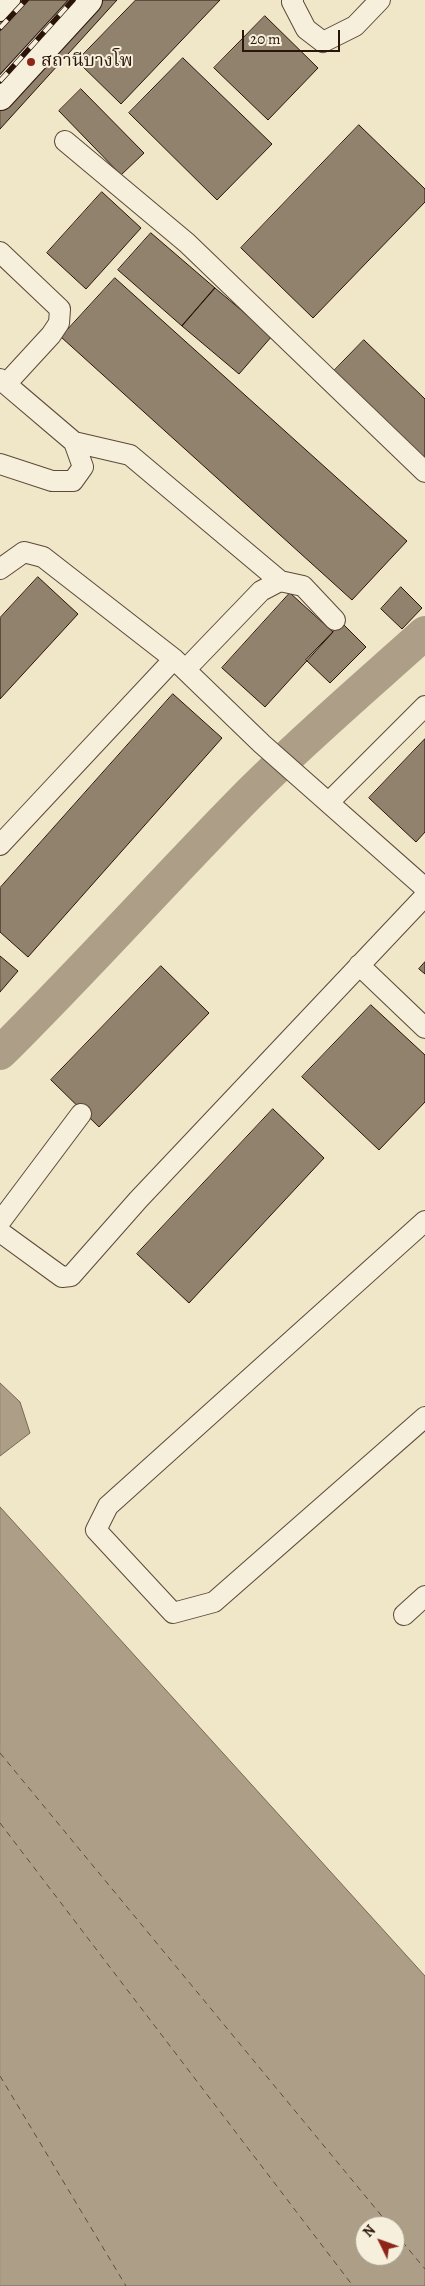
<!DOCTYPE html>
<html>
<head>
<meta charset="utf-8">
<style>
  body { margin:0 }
  #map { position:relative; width:425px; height:2286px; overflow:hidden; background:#f0e6c8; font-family:Alegreya,serif }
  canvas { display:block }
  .north { position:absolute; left:355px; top:2216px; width:50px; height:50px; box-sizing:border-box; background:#f5efdb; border:1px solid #a49887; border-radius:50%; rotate:312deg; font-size:14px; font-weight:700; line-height:20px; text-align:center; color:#2b150a }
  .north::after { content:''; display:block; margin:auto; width:18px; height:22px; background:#8f2418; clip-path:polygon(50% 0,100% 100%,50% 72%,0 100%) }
  .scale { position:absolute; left:242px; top:30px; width:98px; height:22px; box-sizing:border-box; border:2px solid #2b150a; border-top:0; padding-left:6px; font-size:15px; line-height:18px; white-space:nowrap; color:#2b150a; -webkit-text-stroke:4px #f5efdb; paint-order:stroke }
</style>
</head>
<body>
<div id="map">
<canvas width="425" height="2286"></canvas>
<div class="north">N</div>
<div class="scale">20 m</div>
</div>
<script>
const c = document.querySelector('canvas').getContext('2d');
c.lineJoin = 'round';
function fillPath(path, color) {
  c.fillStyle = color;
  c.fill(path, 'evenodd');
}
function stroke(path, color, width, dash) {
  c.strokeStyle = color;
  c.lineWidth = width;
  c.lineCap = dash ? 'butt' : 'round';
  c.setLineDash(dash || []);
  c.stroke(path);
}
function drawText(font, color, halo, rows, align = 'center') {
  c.font = font + ' Alegreya,"Noto Serif Thai",serif';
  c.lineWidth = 4;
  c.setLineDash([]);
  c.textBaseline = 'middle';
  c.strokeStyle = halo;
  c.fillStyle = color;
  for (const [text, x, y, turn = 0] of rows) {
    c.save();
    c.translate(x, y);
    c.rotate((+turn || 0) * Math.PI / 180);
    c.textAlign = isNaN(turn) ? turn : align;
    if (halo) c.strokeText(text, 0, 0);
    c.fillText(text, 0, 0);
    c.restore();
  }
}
const water = new Path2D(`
  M0,1383L20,1402L30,1433L0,1456Z
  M0,1507L425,1976V2286H0ZM365,2226H395V2256H365Z`);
fillPath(water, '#ad9f87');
stroke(water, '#796855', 1);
stroke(new Path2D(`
  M0,1053C85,969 165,879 249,794C305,738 366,686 425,633`), '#ad9f87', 34);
stroke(new Path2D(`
  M0,1753L390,2226
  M0,1823L353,2286
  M0,2076L126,2286
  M395,2233L425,2269`), '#5f4c3c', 1, [6, 5]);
const building = new Path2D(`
  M0,0H117L0,129Z
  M136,0H220L121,104L77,61Z
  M265,16L318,68L268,120L214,68Z
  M183,58L272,144L217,200L129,113Z
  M81,89L144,153L121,175L59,111Z
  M359,125L425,189V202L313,318L241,248Z
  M102,192L141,228L86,289L47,253Z
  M151,233L215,288L182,326L118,270Z
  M115,278L407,541L352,600L61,337Z
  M215,288L272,336L239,374L182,326Z
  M364,340L425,399V463L332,373Z
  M38,577L78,614L0,699V618Z
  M401,587L422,608L402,629L381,609Z
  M290,593L333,632L265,707L222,668Z
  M342,623L366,647L330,683L306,660Z
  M173,694L222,738L28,957L0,932V888Z
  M425,739V832L416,842L369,798Z
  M0,956L18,971L0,992Z
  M425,962V974L419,969Z
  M161,966L209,1013L99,1127L51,1080Z
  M371,1005L425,1055V1102L379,1150L302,1077Z
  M273,1109L324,1158L189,1303L137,1254Z`);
fillPath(building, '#91826d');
stroke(building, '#2b150a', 1);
const lane = new Path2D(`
  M293,0L292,2L306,29L323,42L355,26L380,0
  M65,141L187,243L425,472
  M0,252L60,309L59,323L51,335L6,384
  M0,379L74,442L83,467L73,481H52L0,464
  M74,442L130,455L280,581
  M0,569L24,552L43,557L174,659L262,744L425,888
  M186,669L261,591L280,581L303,586L335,620
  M329,802L425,706
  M0,845L174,659
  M359,965L425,1028
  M425,1221L108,1506L96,1530L173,1613L214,1602L425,1417
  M0,1222L81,1114
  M0,1232L62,1277L71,1276L138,1200L425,896
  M404,1615L425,1596`);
const secondary = new Path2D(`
  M0,7L6,0
  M0,96L88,0`);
stroke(lane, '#5c493a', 22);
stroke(secondary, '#2b150a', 30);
stroke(lane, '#f5efdb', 20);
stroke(secondary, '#f5efdb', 28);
const rail = new Path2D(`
  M0,28L26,0
  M0,81L73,0`);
stroke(rail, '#2b150a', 5.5);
stroke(rail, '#f5efdb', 4, [11]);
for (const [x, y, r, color] of [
  [31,62,5,"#8f2418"]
]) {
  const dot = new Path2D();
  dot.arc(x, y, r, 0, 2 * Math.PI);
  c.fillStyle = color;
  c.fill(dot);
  stroke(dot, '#f5efdb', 2);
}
drawText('18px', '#2b150a', '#f5efdb', [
  ["สถานีบางโพ",41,62]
], 'left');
</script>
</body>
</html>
